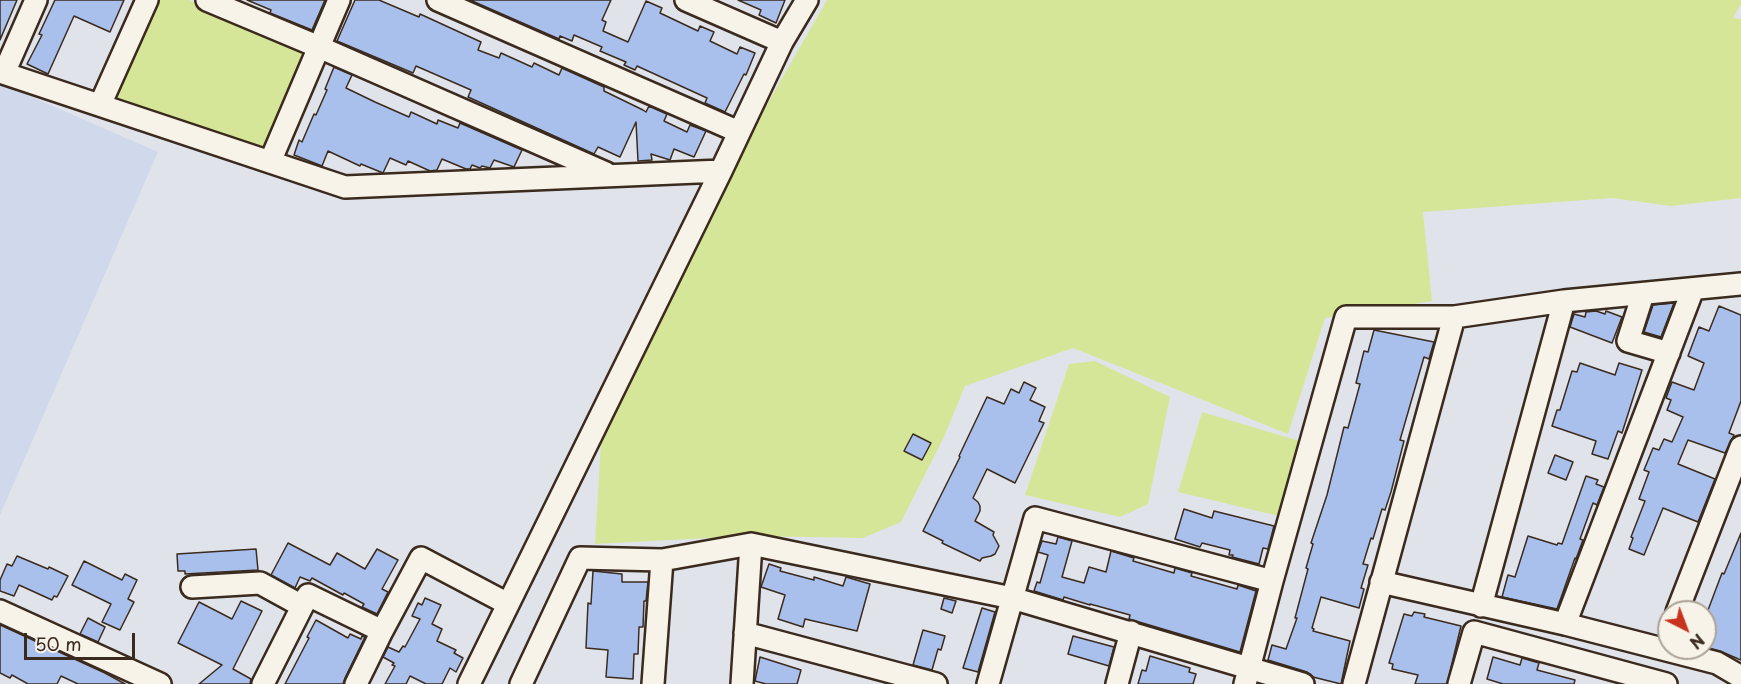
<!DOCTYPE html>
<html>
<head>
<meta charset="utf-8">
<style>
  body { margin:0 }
  #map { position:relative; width:1741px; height:684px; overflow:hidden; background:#e0e4ea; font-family:"Playpen Sans",sans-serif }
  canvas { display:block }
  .north { position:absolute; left:1657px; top:600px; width:60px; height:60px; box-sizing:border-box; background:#f7f3e8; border:2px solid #aca397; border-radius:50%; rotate:138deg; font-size:16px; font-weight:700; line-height:24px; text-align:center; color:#3b2a1e }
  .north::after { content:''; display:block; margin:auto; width:21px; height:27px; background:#c8321e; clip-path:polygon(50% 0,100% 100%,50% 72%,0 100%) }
  .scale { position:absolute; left:24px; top:633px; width:111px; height:27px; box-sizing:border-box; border:3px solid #3b2a1e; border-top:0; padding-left:8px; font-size:18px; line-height:21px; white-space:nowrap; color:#3b2a1e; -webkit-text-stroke:4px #f7f3e8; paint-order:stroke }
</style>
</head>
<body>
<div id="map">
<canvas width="1741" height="684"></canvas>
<div class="north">N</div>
<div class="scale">50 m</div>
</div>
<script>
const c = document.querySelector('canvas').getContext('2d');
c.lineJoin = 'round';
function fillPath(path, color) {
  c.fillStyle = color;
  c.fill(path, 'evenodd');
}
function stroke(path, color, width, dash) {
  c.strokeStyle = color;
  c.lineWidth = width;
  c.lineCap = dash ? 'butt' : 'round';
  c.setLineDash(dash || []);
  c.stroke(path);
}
fillPath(new Path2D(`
  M0,83L158,152L0,515Z`), '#d0d9eb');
fillPath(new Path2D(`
  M154,0H189L305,48L308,55L269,142L258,148L112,96Z
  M827,0H1741V4L1733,18L1741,19V198L1671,206L1612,198L1423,212L1432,301L1325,318L1288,434L1073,348L965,386L944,437L901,522L863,538L747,536L595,544L601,441L746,141Z
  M1095,361L1170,397L1148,504L1120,517L1025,495L1069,364Z
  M1202,412L1300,441L1283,517L1178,492Z`), '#d6e699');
const building = new Path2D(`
  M0,0H17L0,40Z
  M55,0H124L110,32L74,16L48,74L27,64L42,35L39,34Z
  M247,0H325L312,30L270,13L271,10Z
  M355,0H379L419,17L420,14L481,42L478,50L499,58L501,53L532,67L534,63L559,75L562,68L604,87V91L643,110L646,112L649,106L667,114L664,121L687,132L690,125L706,131L694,157L674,149L670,160L651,154L652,160L638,161L636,122L620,157L598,147L594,154L468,97L471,90L416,66L413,73L337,41Z
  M470,0H611L602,20L606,22L603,31L628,42L646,1L662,8L660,13L698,31L700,26L714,32L710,41L737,54L740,47L755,53L746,75L744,74L725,112L705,103L707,98L637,66L635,70L624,65L626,62L600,51L602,47L574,35L572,41L560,36L559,39Z
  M738,0H785L776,23L759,15L761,10Z
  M334,67L352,75L346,88L375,102L409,117L411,112L437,124L438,120L458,128L460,123L522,150L514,167L494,160L490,168L482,166L480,168L472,165L470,169H466L442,159L437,170L430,171L408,161L406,165L390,158L383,173L361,164L360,166L328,151L322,166L294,155L299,140L302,142L314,114L316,115L327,90L325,89Z
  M1674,303L1661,337L1644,332L1653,305Z
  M1719,306L1741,315V401L1729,433L1734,435L1725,453L1688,440L1678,464L1715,479L1698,522L1663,508L1644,555L1629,549L1633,538L1631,537L1645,501L1639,499L1649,472L1644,470L1653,448L1659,450L1664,439L1672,442L1683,417L1667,410L1671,400L1666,398L1672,382L1694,390L1704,363L1688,356L1699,327L1709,331Z
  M1596,311L1605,314L1606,311L1622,317L1612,343L1570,327L1574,314L1585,317L1586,312Z
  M1374,330L1434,342L1429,359L1424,357L1400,440L1404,441L1391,492L1385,510L1382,509L1373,539L1371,538L1363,564L1368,565L1361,588L1364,589L1359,608L1321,597L1312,628L1314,629L1313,631L1350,641L1341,684L1313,677L1307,672L1268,660L1272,645L1286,649L1297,618H1295L1308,569L1306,568L1313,544L1311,543L1327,495L1344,427L1348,428L1360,384L1356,383L1364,351L1368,352Z
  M1580,363L1615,375L1619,363L1642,370L1622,433L1618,431L1608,459L1592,454L1596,441L1552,426L1557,410H1560L1572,371L1577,372Z
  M1024,382L1036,388L1030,400L1045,407L1039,421L1044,423L1015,483L987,469L973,498L978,502L980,506V511L975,521L994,532L993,535L999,546L995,554L991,556L982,558L980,561L942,543L943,541L923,531L960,457L959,456L987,397L1004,404L1011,389L1019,393Z
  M913,434L931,443L922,460L904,451Z
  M1555,455L1573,462L1566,480L1548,473Z
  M1586,476L1598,480L1596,484L1604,487L1597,505L1593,503L1580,539L1583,540L1576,559L1575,558L1557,609L1502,597L1508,575L1515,577L1528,536L1557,545L1558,543L1562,544Z
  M1184,509L1212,518L1214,511L1274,526L1268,549L1263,548L1259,564L1232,557L1233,555H1229L1230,550L1202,543L1200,547L1175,539Z
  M1741,533V660L1720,651L1705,647V618L1722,573L1724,574Z
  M1058,537L1072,541L1062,577L1084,583L1089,567L1106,572L1111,551L1134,558L1133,561L1174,573L1175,568L1192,573L1191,576L1237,589L1238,585L1256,591L1240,652L1129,619L1130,615L1090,604V605L1064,597L1063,600L1034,591L1037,582L1040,583L1048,555L1038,552L1042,541L1056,544Z
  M288,543L330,565L337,553L365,569L377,549L398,560L382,589L388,592L377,614L362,607L364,604L344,593L343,595L312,578L310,581L300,577L295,588L271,575Z
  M256,549L258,570L185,574V571H178L177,554Z
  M17,556L48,569L49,567L68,576L57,597L54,596L52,600L19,585L14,596L0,591V580L7,564L12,566Z
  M84,561L122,580L125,574L137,580L128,599L134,602L120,630L102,622L111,604L72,585Z
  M769,564L781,568L780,571L814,580V577L843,586L846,577L870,584L857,631L805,619L803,627L778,619L785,595L761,587Z
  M593,571L622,574V582H648L646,601H644L643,627H639L638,654H634L633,679L606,677L608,650L586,648L588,603L591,604Z
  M425,598L441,605L432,624L442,629L437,641L456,650L454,653L463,658L456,672L450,668L442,684H426L410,676L406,684H385L395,666L392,665L394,663L383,657L388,647L399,652L403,646L405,647L420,619L412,616L418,603L422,605Z
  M944,598L956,601L952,613L941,609Z
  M241,601L262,611L233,669L251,679L250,684H199L222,665L178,643L199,602L232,619Z
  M982,608L995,612L978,672L963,668Z
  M1414,612L1425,614L1424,617L1461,626L1447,684H1415L1418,675L1392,669L1393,664L1389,663L1404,614L1412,616Z
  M88,618L105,627L98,642L80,634Z
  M316,620L348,638L350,634L361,639L362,636L365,637L345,678L343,684H285L309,638L307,637Z
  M0,625L105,673L125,684H78L61,676L57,684H28L12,675L10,678L0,673Z
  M923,630L945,636L941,650L938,649L932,670L913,665Z
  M1073,636L1114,647L1109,666L1068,654Z
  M1150,656L1190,668L1189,672L1196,674L1193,684H1138L1142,670L1146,671Z
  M760,657L801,670L797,684H766L755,681Z
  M1493,657L1520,665L1522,658L1539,663L1537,670L1575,680L1574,684H1503L1487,679Z`);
fillPath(building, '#a9c0ed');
stroke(building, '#3b2a1e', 1.5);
const minor = new Path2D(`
  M207,0L319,47L606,173
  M438,0L739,132
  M686,0L782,42
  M0,72L345,187L721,171
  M4,73L36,0
  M100,105L147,0
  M270,162L339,0
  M1643,294L1628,341L1669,353
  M1381,582L1565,624L1717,663L1741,677
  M192,587L260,583L302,606
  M1481,606L1564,301
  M0,611L160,684
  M1677,612L1741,447
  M1565,624L1693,289
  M745,633L936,684
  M263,684L308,595L382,631
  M356,684L382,631L421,558L508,604
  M469,684L721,171L782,42L807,0
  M521,684L580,558L662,560L751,544L1012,598L1303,684
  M653,684L662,560
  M742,684L751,544
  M988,684L1035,518L1272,581
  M1117,684L1131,632
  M1245,684L1272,581L1346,317H1454L1564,301L1741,284
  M1354,684L1454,317
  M1459,684L1474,632L1666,684`);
stroke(minor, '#3b2a1e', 26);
stroke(minor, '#f7f3e8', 21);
</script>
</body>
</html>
